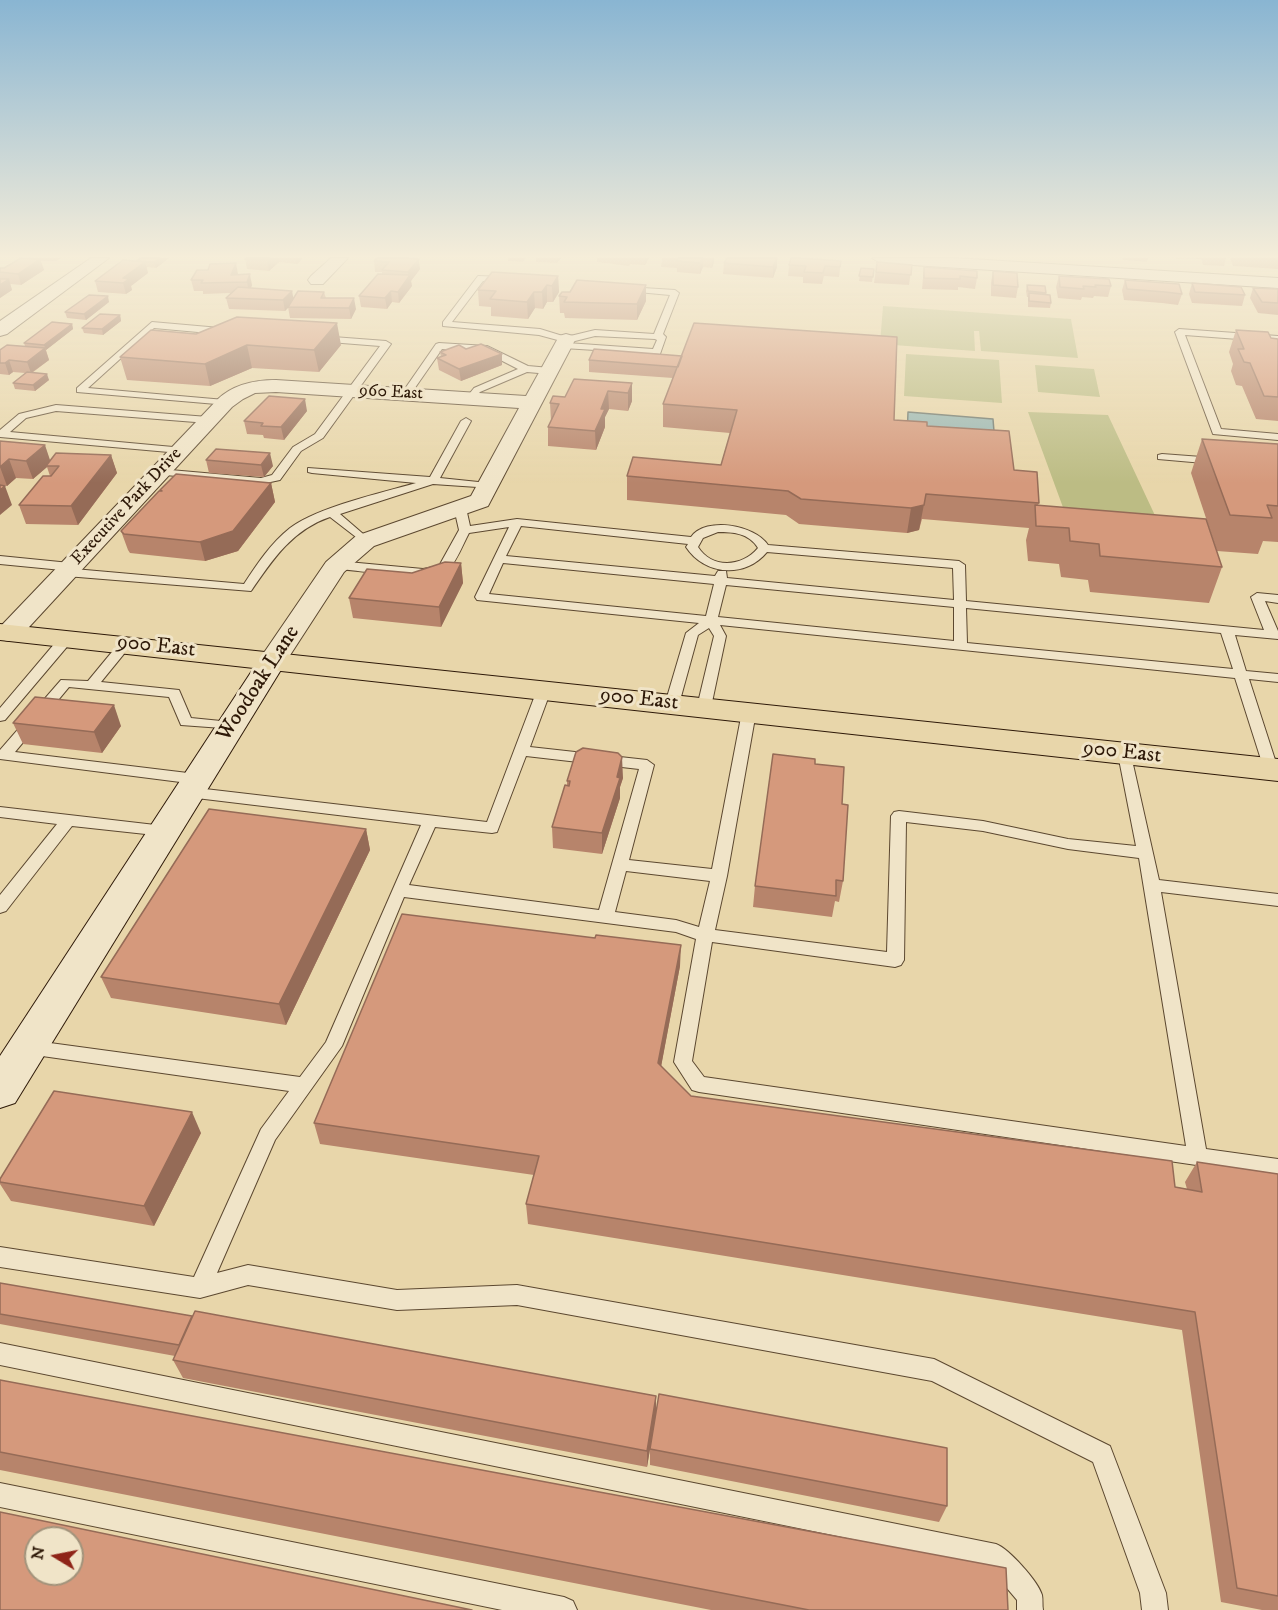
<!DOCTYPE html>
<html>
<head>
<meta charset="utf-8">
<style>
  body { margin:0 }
  #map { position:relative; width:1278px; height:1610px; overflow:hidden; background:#e8d6aa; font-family:"IM FELL DW Pica",serif }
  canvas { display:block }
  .north { position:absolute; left:24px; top:1526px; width:60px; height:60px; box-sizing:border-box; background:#f0e4c8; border:2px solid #a2937b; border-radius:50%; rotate:280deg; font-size:16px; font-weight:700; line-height:24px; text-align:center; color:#2e1908 }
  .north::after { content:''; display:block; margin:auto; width:21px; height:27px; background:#8f2418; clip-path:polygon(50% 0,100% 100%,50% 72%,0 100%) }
</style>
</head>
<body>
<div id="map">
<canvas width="1278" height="1610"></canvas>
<div class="north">N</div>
</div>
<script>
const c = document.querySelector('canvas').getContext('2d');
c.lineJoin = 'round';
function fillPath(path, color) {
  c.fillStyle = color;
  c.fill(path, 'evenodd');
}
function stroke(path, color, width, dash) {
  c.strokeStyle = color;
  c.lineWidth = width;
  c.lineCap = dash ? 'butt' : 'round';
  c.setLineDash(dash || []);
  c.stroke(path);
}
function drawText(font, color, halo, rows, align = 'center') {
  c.font = font + ' "IM FELL DW Pica",serif';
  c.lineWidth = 6;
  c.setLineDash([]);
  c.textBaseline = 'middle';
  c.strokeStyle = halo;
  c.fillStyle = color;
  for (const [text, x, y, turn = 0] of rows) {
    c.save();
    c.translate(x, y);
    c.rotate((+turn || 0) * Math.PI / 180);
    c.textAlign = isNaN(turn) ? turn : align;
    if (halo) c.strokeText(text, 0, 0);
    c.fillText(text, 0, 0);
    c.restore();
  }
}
fillPath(new Path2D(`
  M883,306L1071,319L1078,358L981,351L979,331H974L975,351L880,344Z
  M906,354L999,360L1002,403L904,396Z
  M1035,365L1094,369L1100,397L1038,392Z
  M1028,412L1108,415L1159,524L1068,521Z`), '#bcbc84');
const water = new Path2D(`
  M908,412L993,419L995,444L907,437Z`);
fillPath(water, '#9ab7b2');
stroke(water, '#6f786e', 1.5);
const lane = new Path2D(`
  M478,276L506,277L510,279L506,281H483L452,322L540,329L566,337L595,330L654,334L670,295L627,291L623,289L627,287L675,290L679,293L663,334L666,337L660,354L563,348L558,345L565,342L539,335L443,326V322ZM595,336L655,339L657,340L653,349L567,343Z
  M152,322L220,328L224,331L220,334L154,328L146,335L166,337V341L141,340L88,388L225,400L228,401V405L77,392V388Z
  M1179,329L1278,336V342L1185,335L1221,429L1278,434V440L1213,434L1175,332Z
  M320,336L386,341L391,344L323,438L301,451L280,480L261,484L155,474V470L159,469L261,478L272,475L293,447L315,434L380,346L317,341L316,339Z
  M439,343L487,346L528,366L550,368L555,371L550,374L527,372L480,392L471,401L466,398L474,388L518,369L485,352L442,349L410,395H404L402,393L436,344Z
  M56,405L208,417L213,420L208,423L56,411L26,418L10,432L184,448V452L180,453L0,437V430L19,414Z
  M466,418L471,421L440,478L488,483L493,486L492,488L433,484L340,514L369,539V543L365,544L330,517C292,530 273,559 251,591L66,576L62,575V570L0,564V556L70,563L74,564V569L244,584C257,564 271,543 290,528C318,507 381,493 416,483L312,473L308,472V468L430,477L461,421Z
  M1162,454L1215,458L1220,461L1215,464L1158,459V455Z
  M460,505L466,508L470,526L517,519L691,537C706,516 755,525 768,545L959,561L965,565L966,601L1264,630L1251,597L1257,593L1278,595V603L1265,601L1278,631V639L1235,635L1246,671L1278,674V682L1249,679L1278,769L1271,774L1264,769L1235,678L720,625L726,636L711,707L704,711L697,707L714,636L709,628L698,635L679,704L672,708L665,704L686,633L699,623L477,600L475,597L509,527L469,533C463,544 457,561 448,570C436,583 357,570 337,569L331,565L337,561L423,569L439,566L459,530L454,508ZM521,526L688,544L686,547C704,575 745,579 767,552L953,568L954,600L727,578L726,571H718L715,576L506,556ZM718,532C733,532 749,533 758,548C742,567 712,569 698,547L703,538ZM503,563L714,584L706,616L489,594ZM726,585L954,607V641L718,617ZM966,608L1221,633L1233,669L967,643Z
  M66,635L71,636L72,639L71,642L5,720L0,721V708L61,636Z
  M126,640L132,644L101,682L179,690L191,718L231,722L238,726L236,729L181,725L169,697L69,687L15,752L196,774L203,779L201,782L196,784L0,759V750L61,680L88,681L121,641Z
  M544,686L551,690L530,747L647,760L654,765L629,860L712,869L742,712L744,709H754L756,712L727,876L715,930L887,952L891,816L894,812L899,811L983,821L1068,839L1136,846L1118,754L1125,749L1130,751L1159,880L1278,894V906L1161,892L1206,1149L1278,1159V1177L699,1092L692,1090L674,1062L696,939L676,932L404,897L342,1046L275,1140L217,1273L248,1265L397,1290L517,1285L934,1359L1110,1446L1166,1593L1168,1610H1142L1140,1593L1093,1462L932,1381L517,1305L397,1310L248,1285L200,1298L0,1267V1247L194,1277L261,1129L289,1091L28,1054L22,1052L19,1047L22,1042L28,1040L300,1077L326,1042L421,825L188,797L183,796L181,792L183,788L188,787L487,822L537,690ZM526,756L639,769L599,910L409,885L435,827L492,833L497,832ZM906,822L983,831L1068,849L1139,858L1186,1146L704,1077L692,1061L712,942L895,967L901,965L904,960ZM626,871L710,881L699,927L676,920L615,912Z
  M0,807L164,826L169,827L172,831L169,835L164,836L72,826L6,911L0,913V895L57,824L0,817Z
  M0,1343L996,1544C1009,1549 1038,1581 1042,1595C1043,1600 1042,1605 1043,1610H1017V1600L989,1567L0,1365Z
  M0,1483L564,1597L573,1601L577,1610H502L0,1507Z`);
const street = new Path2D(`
  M91,258H109L7,334L0,336V321Z
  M331,258H348L323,284H311L308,280L311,276Z
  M872,258H954L1278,278V288L880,263Z
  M566,334L573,336L575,340L488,506L374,546L344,572L283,666L273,668L263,666L259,660L326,562L356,536L471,496L519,408L276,392L255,393L243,399L232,407L18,639L9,641L0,639V627L218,399C234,384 255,380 276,380L526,396L557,340L559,336Z`);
const secondary = new Path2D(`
  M273,651L283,654L287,660L15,1103L0,1108V1056L259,660L263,654Z`);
const primary = new Path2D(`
  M0,624L1278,759V781L0,640Z`);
stroke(lane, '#5c4830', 2);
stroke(street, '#5c4830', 2);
stroke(secondary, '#2e1908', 2);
stroke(primary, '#2e1908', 2);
fillPath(lane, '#f0e4c8');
fillPath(street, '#f0e4c8');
fillPath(secondary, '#f0e4c8');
fillPath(primary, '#e8d6aa');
fillPath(new Path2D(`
  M20,258H61L56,261H41L44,270L21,285L10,284L12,290L0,298V268H4Z
  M141,258H169L156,268L147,267L148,273L131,286L132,290L126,294L98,292L95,281L136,261Z
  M246,258H302V259L297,264L279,262L269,271L247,269L245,259Z
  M377,258H411L420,269L411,281L412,286L399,303L392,302L387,309L361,307L359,296L382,274V272H375L374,261Z
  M508,258H526L523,262L508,261Z
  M536,258H561L557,263L536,262Z
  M597,258H649L645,265L630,264L629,266L597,262Z
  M662,258H714V262L712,268L703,267L700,274L677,272V268L661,267Z
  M1122,258H1148L1147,262L1123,260Z
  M1173,258H1226L1224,266L1203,265L1201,259Z
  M1230,258H1278V269L1233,266Z
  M841,261L839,277L824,276L822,284L803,283V277L788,276L789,265Z
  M877,262L912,265L909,285L874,283Z
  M724,263L777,267L773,278L723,274Z
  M924,267L977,278L975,289L958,287V290L922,289Z
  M861,268L874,269L872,282L859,281Z
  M993,271L1018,287L1016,298L991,296V282Z
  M238,274V275L252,285L251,288L292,291L293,299L324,292L326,298L356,309L351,319L290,318L288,307L285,311L229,309L226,298L231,293L203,294V291H194L191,280Z
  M558,276L559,292L553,302H547L543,309L535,308L528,319L491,316V307L479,306L478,290Z
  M1059,276L1111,286L1108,297L1094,296L1093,298L1082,297L1081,300L1058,298L1056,287Z
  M1125,280L1182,294L1178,305L1162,303L1124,300L1122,290Z
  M1192,283L1245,295L1242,306L1192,303L1189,294Z
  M646,285V301L637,320L565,318L564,313H560L559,296L570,292Z
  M1027,285L1046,293L1045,295L1051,303L1050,308L1028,307V297H1027L1026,291Z
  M1253,288L1278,289V315L1258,313L1250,298Z
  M109,302L86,320L67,318L65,312Z
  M120,315L121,321L103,335L84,333L82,328Z
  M72,324L73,329L46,350L49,360L32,373L49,380L35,391L15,389L13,383L25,373L13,372L9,375L0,374V350L25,346L24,343Z
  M151,330L341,345L319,372L252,368L210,386L127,380L120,357Z
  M1236,330L1271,338L1278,339V421L1256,419L1242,386L1236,385L1231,371L1233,364L1229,352Z
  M440,352L502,365L461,381L439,370L437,358L441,357Z
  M682,356L894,420L927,426L1014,470L1039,503L1038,505L1222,567L1209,603L1090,592L1088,580L1061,577L1059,564L1028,561L1026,540L1029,528L922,519L919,530L907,533L799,524L786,515L627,500V476L721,465L730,433L663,427V404L673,378L589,372V360Z
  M632,383V401L628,411L609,409L605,417V427L596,450L548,446V427L551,421L550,403L565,397Z
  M307,411L284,440L264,438L263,435L247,434L244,421Z
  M1202,439L1278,444V542L1263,541L1258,554L1217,551L1191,473Z
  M0,441L50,460L111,455L117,473L78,525L26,524L19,505L50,476L47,467L33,479L16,478L7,486L0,485Z
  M206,460L273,466L264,477L209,473Z
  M271,483L275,502L238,551L205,561L130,553L128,550L121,531L160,491V490Z
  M461,563L463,583L441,627L353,618L349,598L412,573Z
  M13,723L121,726L102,753L23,744Z
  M815,764L843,881L839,902L835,901L832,917L753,907L755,886Z
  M623,778L620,787V798L602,854L553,848L552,827L567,785V781Z
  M366,829L370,850L286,1025L111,998L101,977Z
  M680,966L661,1066L691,1096L1187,1189L1185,1182L1197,1162L1278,1174V1610H1262L1221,1602L1182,1330L528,1224L526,1204L534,1175L320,1144L314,1123Z
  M201,1133L154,1226L11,1201L0,1184V1179Z
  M0,1283L656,1413L947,1506L939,1522L650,1465V1449L647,1467L183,1378L173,1360L175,1356L0,1324Z
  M0,1380L1008,1610H711L0,1470Z`), '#b7846b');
fillPath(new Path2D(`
  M160,258H169L156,268L154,262Z
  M270,258H278L279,262L269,271L267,260Z
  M296,258H302V259L297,264Z
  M557,258H561L557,263Z
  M645,258H649L645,265Z
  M703,258V267L700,274V263Z
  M712,258H714V262L712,268Z
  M777,258V267L773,278V267Z
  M40,259L44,270L21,285L18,274Z
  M419,259L420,269L411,281L412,286L399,303L398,292L409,277L408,272Z
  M145,262L148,273L131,286L132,290L126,294L123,283V278Z
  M236,263L238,274L234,282L231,275Z
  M250,274L252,285L249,293L247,282Z
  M558,276L559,292L553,302L552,286Z
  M9,279L12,290L0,298V285Z
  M547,285V302L543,309L542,292Z
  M646,285V301L637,320V304Z
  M292,291L294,302L285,311L283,300Z
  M391,291L392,302L387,309L385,298Z
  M534,292L535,308L528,319L527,302Z
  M108,296L109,302L86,320L84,314Z
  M354,298L356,309L351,319L349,308Z
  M120,315L121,321L103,335L102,329Z
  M337,323L341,345L319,372L314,350Z
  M72,324L73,329L46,350L44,345Z
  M247,345L252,368L210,386L205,364Z
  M45,348L49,360L31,373L27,362Z
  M502,354V365L461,381L459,369Z
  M9,360L13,372L9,375L5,363Z
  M47,374L49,380L35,391L33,385Z
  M632,383V401L628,411V393Z
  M608,391L609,409L605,417V427L596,450L595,431L601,409Z
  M305,399L307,411L284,440L281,427Z
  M45,445L51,463L46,466L47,467L33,479L26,461Z
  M270,453L273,466L264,477L261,465Z
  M111,455L117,473L78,525L71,506Z
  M9,459L16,478L7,486L0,467Z
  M271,483L275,502L238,551L205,561L200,542Z
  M5,486L12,505L0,515V490Z
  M926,494L919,530L907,533L911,508Z
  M461,563L463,583L441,627L439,607Z
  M114,705L121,726L102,753L94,732Z
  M622,757L623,778L620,787V798L602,854V833Z
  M366,829L370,850L286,1025L279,1004Z
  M681,945L680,966L658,1083V1063Z
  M192,1112L201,1133L154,1226L144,1206Z
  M656,1396V1414L647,1467V1451Z`), '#956b57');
const building = new Path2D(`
  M21,258L40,259L18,274L0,272V268H4Z
  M141,258H160L154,262L136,261Z
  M246,258H270L267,260L245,259Z
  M377,258H408L419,259L408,272L382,270L389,262L374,261Z
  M678,258H703L700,263L677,261Z
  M727,258H777L773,267L724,263Z
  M791,258H800L841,261L840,267L825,266L823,273L804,272L806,266L789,265Z
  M123,260L145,262L123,278L129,279L123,283L95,281Z
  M877,262L912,265L911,275L876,272Z
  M236,263L231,275L250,274L247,282L201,283L203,280H191L197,270H208L210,264Z
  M924,267L977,271V278L960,276V279L924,278Z
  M861,268L874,269L873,277L859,276Z
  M993,271L1017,273L1018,287L993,285Z
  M492,272L558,276L552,286L547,285L542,292H534L527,302L490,299L496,291L478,290Z
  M378,274L410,275L398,292L391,291L385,298L359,296Z
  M1059,276L1109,279L1111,286L1095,285L1096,287L1083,286L1084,289L1060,287Z
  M0,279H9L0,285Z
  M577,280L646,285L637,304L564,302L567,297L559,296L562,292H570Z
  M1125,280L1179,284L1182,294L1165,292L1127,289Z
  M1192,283L1241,287L1245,295L1195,292Z
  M1027,285L1045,286L1046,293L1028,291Z
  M238,287L292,291L283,300L226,298Z
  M1253,288L1278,289V303L1262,302Z
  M298,291L324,292L321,298H354L349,308L288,307Z
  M1029,293L1050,295L1051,303L1029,301Z
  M89,295L108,296L84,314L65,312Z
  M100,314L120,315L102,329L82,328Z
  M237,317L337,323L314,350L247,345L205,364L120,357L151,330L196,334Z
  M52,322L72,324L44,345L24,343Z
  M694,323L897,337L894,420L927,422V426L1009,431L1014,470L1037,472L1039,503L926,494L924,505L911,508L801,499L788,491L627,476L633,457L721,465L737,410L663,404Z
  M1236,330L1268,332L1271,338L1278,339V397L1264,396L1250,363L1244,362L1238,349H1244Z
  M481,344L502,354L459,369L437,358L446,355L440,352L459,345L466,349Z
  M7,345L45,348L27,362L9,360L5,363H0V350Z
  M594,349L682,356L678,367L589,360Z
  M27,372L47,374L33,385L13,383Z
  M574,379L632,383L628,393L608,391L601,409H605L595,431L548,427L559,404L550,403L553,396L565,397Z
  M269,396L305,399L281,427L261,426L263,423L244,421Z
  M1202,439L1278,444V506L1267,505L1272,518L1230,515Z
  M0,441L45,445L26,461L9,459L0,467Z
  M216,449L270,453L261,465L206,460Z
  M56,453L111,455L71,506L19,505L43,476H51L59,466H46Z
  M176,474L271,483L233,531L200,542L124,534L121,531L159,491H162L160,490Z
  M0,485L5,486L0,490Z
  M1035,505L1206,519L1222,567L1100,556L1099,544L1070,541L1069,528L1036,526Z
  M445,562L461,563L439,607L349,598L367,569L412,573Z
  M35,697L114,705L94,732L13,723Z
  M583,748L618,753L622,757L617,777L620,778L602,833L552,827L565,785L569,786L570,781H567L576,752Z
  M773,754L815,759V764L844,767L842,804L848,805L843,881L836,880V896L755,886Z
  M209,809L366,829L279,1004L101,977Z
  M402,914L595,938L596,935L681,945L658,1063L691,1096L1172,1161L1175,1187L1202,1192L1197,1162L1278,1174V1596L1237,1588L1195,1312L526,1204L539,1156L314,1123Z
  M54,1091L192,1112L144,1206L0,1182V1179Z
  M0,1283L192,1316L179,1345L0,1314Z
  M195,1311L656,1396L647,1451L173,1360Z
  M0,1380L1006,1568L1008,1610H809L0,1452Z
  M659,1394L947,1448V1506L650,1449Z
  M0,1512L472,1610H0ZM36,1538H72V1574H36Z`);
fillPath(building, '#d5997c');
stroke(building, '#956b57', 1.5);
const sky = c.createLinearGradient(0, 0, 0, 483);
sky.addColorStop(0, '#89b5d2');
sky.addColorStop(0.53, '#f5edd9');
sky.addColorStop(1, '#f5edd900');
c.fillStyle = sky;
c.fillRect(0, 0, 1278, 483);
drawText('18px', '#2e1908', '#f0e4c8', [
  ["960 East",391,393,3],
  ["Executive Park Drive",127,507,-47]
]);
drawText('22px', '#2e1908', '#f0e4c8', [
  ["900 East",156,647,6],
  ["Woodoak Lane",259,684,-57],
  ["900 East",639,700,6],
  ["900 East",1122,753,6]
]);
</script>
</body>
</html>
